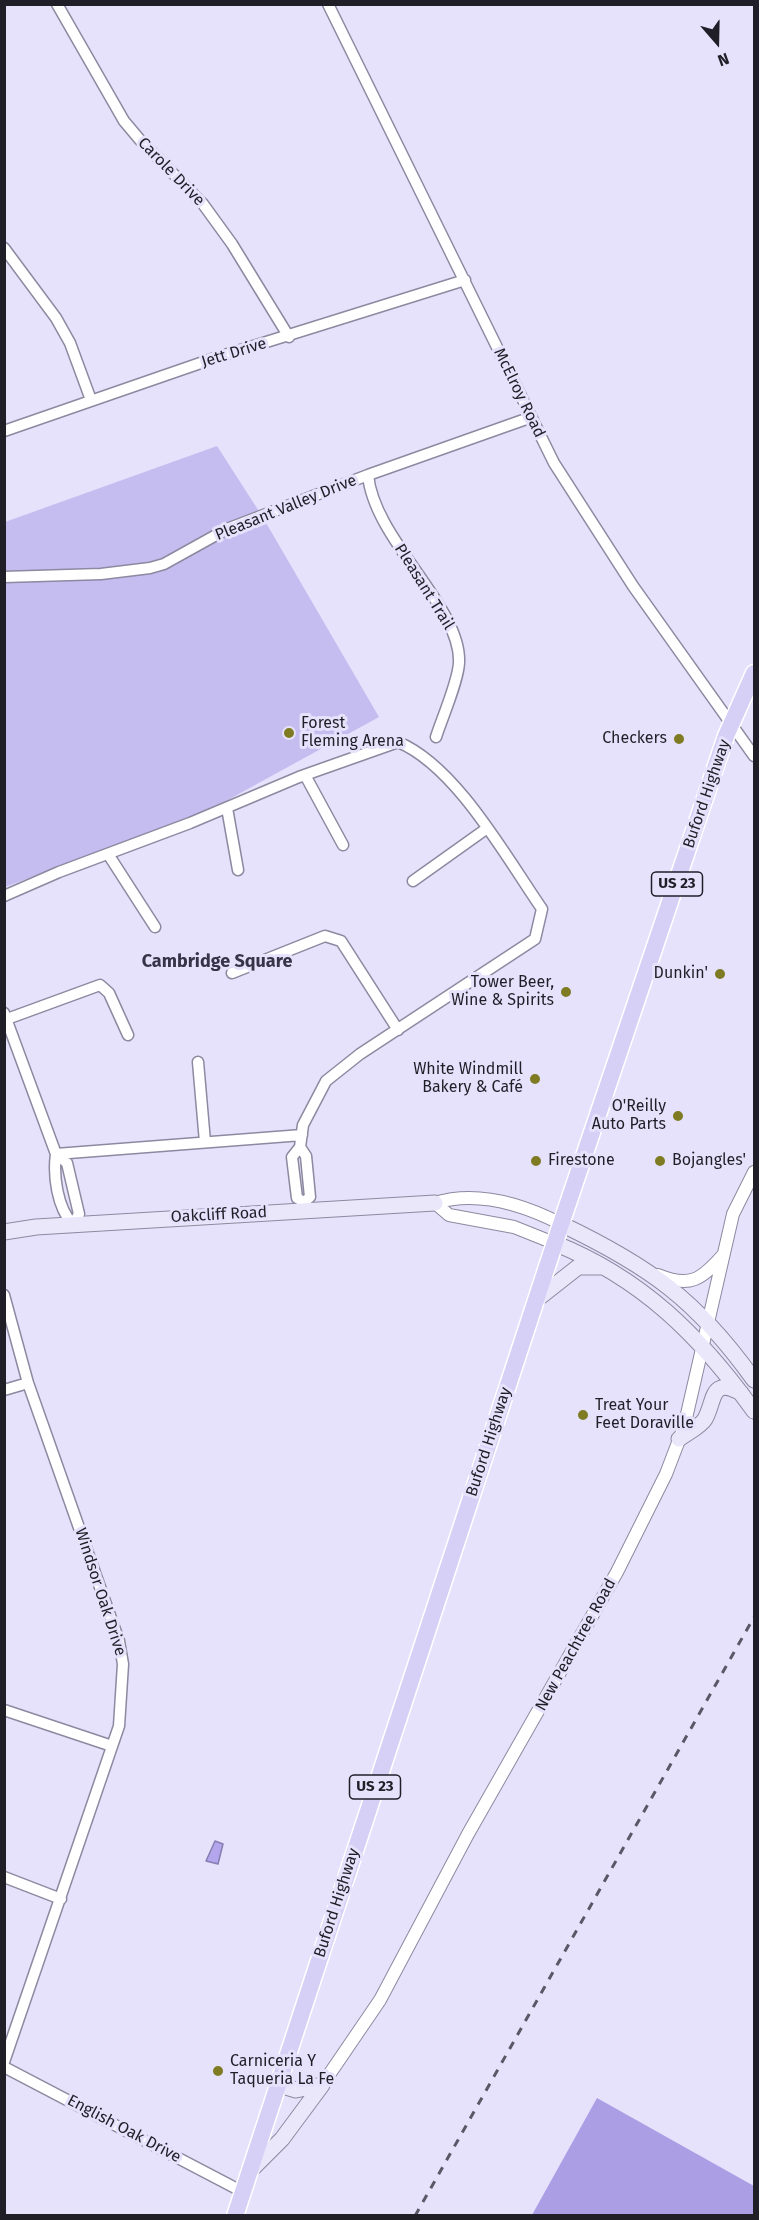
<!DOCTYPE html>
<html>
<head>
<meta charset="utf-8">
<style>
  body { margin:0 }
  #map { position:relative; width:759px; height:2220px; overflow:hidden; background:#e6e2fc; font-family:"Fira Sans",sans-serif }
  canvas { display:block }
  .frame { position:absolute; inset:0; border:6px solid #201f28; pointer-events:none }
  .north { position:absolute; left:687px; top:12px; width:60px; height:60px; -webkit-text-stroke:4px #e6e2fc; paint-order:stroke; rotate:160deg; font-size:16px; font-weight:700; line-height:24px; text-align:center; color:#201f28 }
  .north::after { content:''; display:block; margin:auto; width:21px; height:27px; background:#201f28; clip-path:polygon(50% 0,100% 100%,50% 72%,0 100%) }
</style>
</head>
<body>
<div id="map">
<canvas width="759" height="2220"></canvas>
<div class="frame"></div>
<div class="north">N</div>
</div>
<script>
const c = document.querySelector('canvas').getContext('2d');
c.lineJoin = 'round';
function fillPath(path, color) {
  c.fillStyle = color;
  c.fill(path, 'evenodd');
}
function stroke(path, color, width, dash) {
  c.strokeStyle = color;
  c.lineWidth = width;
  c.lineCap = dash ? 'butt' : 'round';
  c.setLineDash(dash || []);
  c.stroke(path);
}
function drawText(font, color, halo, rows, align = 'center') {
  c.font = font + ' "Fira Sans",sans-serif';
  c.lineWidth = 6;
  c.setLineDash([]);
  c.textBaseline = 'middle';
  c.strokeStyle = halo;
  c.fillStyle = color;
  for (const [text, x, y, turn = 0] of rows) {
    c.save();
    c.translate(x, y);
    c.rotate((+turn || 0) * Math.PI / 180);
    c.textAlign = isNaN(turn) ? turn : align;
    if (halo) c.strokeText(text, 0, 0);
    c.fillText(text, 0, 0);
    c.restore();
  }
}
fillPath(new Path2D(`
  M217,446L262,516L379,717L204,813L5,887V522Z`), '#c5bdef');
fillPath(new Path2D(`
  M597,2098L754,2186V2215H532Z`), '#ab9ee4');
const water = new Path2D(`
  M215,1841L223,1844L218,1864L206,1861Z`);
fillPath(water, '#b3a6ec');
stroke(water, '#877eb1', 1.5);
const minor = new Path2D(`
  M57,4L124,121L140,140L203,204L232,244L289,337
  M328,4L554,463L633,586L754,756
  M4,248L56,318L70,343L91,400
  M4,431L215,358L465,280
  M368,475C374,540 462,607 459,663C458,682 442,718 436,737
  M4,577L101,574L150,568L164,564L227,529L368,475L529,418
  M305,775L343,845
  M227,808L238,870
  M108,854L155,927
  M413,881L486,829
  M4,896L59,872L190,823L299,777L398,742C456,766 506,857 542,909L535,939L360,1054L326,1081L303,1125L300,1147L292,1157L297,1198L304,1202V1211
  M232,973L325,936L341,941L398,1030
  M4,1013L56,1154C53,1176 57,1207 73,1225L79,1214L67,1163L56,1154
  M7,1019L100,985L109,993L128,1035
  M198,1062L205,1142
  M300,1147L306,1156L310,1197L304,1202
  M56,1154L302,1135
  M4,1295L28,1383L119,1641L123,1664L119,1726L4,2062
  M4,1390L28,1383
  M4,1710L112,1746
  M4,1877L61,1899
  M4,2067L243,2192`);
const tertiary = new Path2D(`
  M435,1203C478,1190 522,1204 561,1224
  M435,1203L449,1215L514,1227L554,1243
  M658,1275C690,1288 701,1280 723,1255
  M322,2085L380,2000L468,1834L617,1572L666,1474L684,1427L733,1214L754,1172`);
const secondary = new Path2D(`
  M561,1224C649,1266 697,1300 754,1380
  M4,1232L36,1227L435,1203
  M554,1243C642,1278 700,1336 754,1411
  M536,1300L578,1267H603
  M679,1439C687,1433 701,1426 705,1419C715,1402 710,1376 741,1393
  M276,2084L296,2090L322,2085
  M249,2172L282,2139L322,2085`);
const primary = new Path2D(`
  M235,2216L561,1224L726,736L754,673`);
stroke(minor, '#8c89a0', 13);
stroke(tertiary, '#8c89a0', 14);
stroke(secondary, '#8c89a0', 17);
stroke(primary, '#fff', 19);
stroke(minor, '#fff', 10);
stroke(tertiary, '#fff', 12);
stroke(secondary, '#ebe7fa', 15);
stroke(primary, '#d6d0f6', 16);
stroke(new Path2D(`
  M415,2216L754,1617
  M506,2216V2215`), '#5a5866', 3, [8, 8]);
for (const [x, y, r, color] of [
  [289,733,6,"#7e7b22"],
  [679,739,6,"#7e7b22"],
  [720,974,6,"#7e7b22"],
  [566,992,6,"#7e7b22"],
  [535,1079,6,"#7e7b22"],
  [678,1116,6,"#7e7b22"],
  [536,1161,6,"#7e7b22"],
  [660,1161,6,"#7e7b22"],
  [583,1415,6,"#7e7b22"],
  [218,2071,6,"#7e7b22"]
]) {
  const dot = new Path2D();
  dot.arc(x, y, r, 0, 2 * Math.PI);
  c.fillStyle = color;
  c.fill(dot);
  stroke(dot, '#e6e2fc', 2);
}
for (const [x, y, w] of [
  [677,884,51],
  [375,1787,51]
]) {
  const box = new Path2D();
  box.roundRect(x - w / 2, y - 12, w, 24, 4.5);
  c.fillStyle = '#e6e2fc';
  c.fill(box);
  stroke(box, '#201f28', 1.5);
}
drawText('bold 15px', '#201f28', null, [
  ["US 23",677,884],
  ["US 23",375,1787]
]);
drawText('16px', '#201f28', '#e6e2fc', [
  ["Carole Drive",171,172,46],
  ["Jett Drive",234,353,-17],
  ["McElroy Road",519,393,64],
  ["Pleasant Valley Drive",286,508,-22],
  ["Pleasant Trail",424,587,58],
  ["Buford Highway",707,794,-71],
  ["Oakcliff Road",219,1215,-3],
  ["Buford Highway",489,1442,-72],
  ["Windsor Oak Drive",100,1592,72],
  ["New Peachtree Road",576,1645,-61],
  ["Buford Highway",337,1903,-72],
  ["English Oak Drive",124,2129,28]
]);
drawText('16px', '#201f28', '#e6e2fc', [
  ["Forest",301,724],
  ["Fleming Arena",301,742],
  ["Checkers",667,739,"right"],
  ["Dunkin'",708,974,"right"],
  ["Tower Beer,",554,983,"right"],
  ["Wine & Spirits",554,1001,"right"],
  ["White Windmill",523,1070,"right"],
  ["Bakery & Café",523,1088,"right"],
  ["O'Reilly",666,1107,"right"],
  ["Auto Parts",666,1125,"right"],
  ["Firestone",548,1161],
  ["Bojangles'",672,1161],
  ["Treat Your",595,1406],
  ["Feet Doraville",595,1424],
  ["Carniceria Y",230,2062],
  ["Taqueria La Fe",230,2080]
], 'left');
drawText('bold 18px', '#383448', '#e6e2fc', [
  ["Cambridge Square",217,962]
]);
</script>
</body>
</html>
